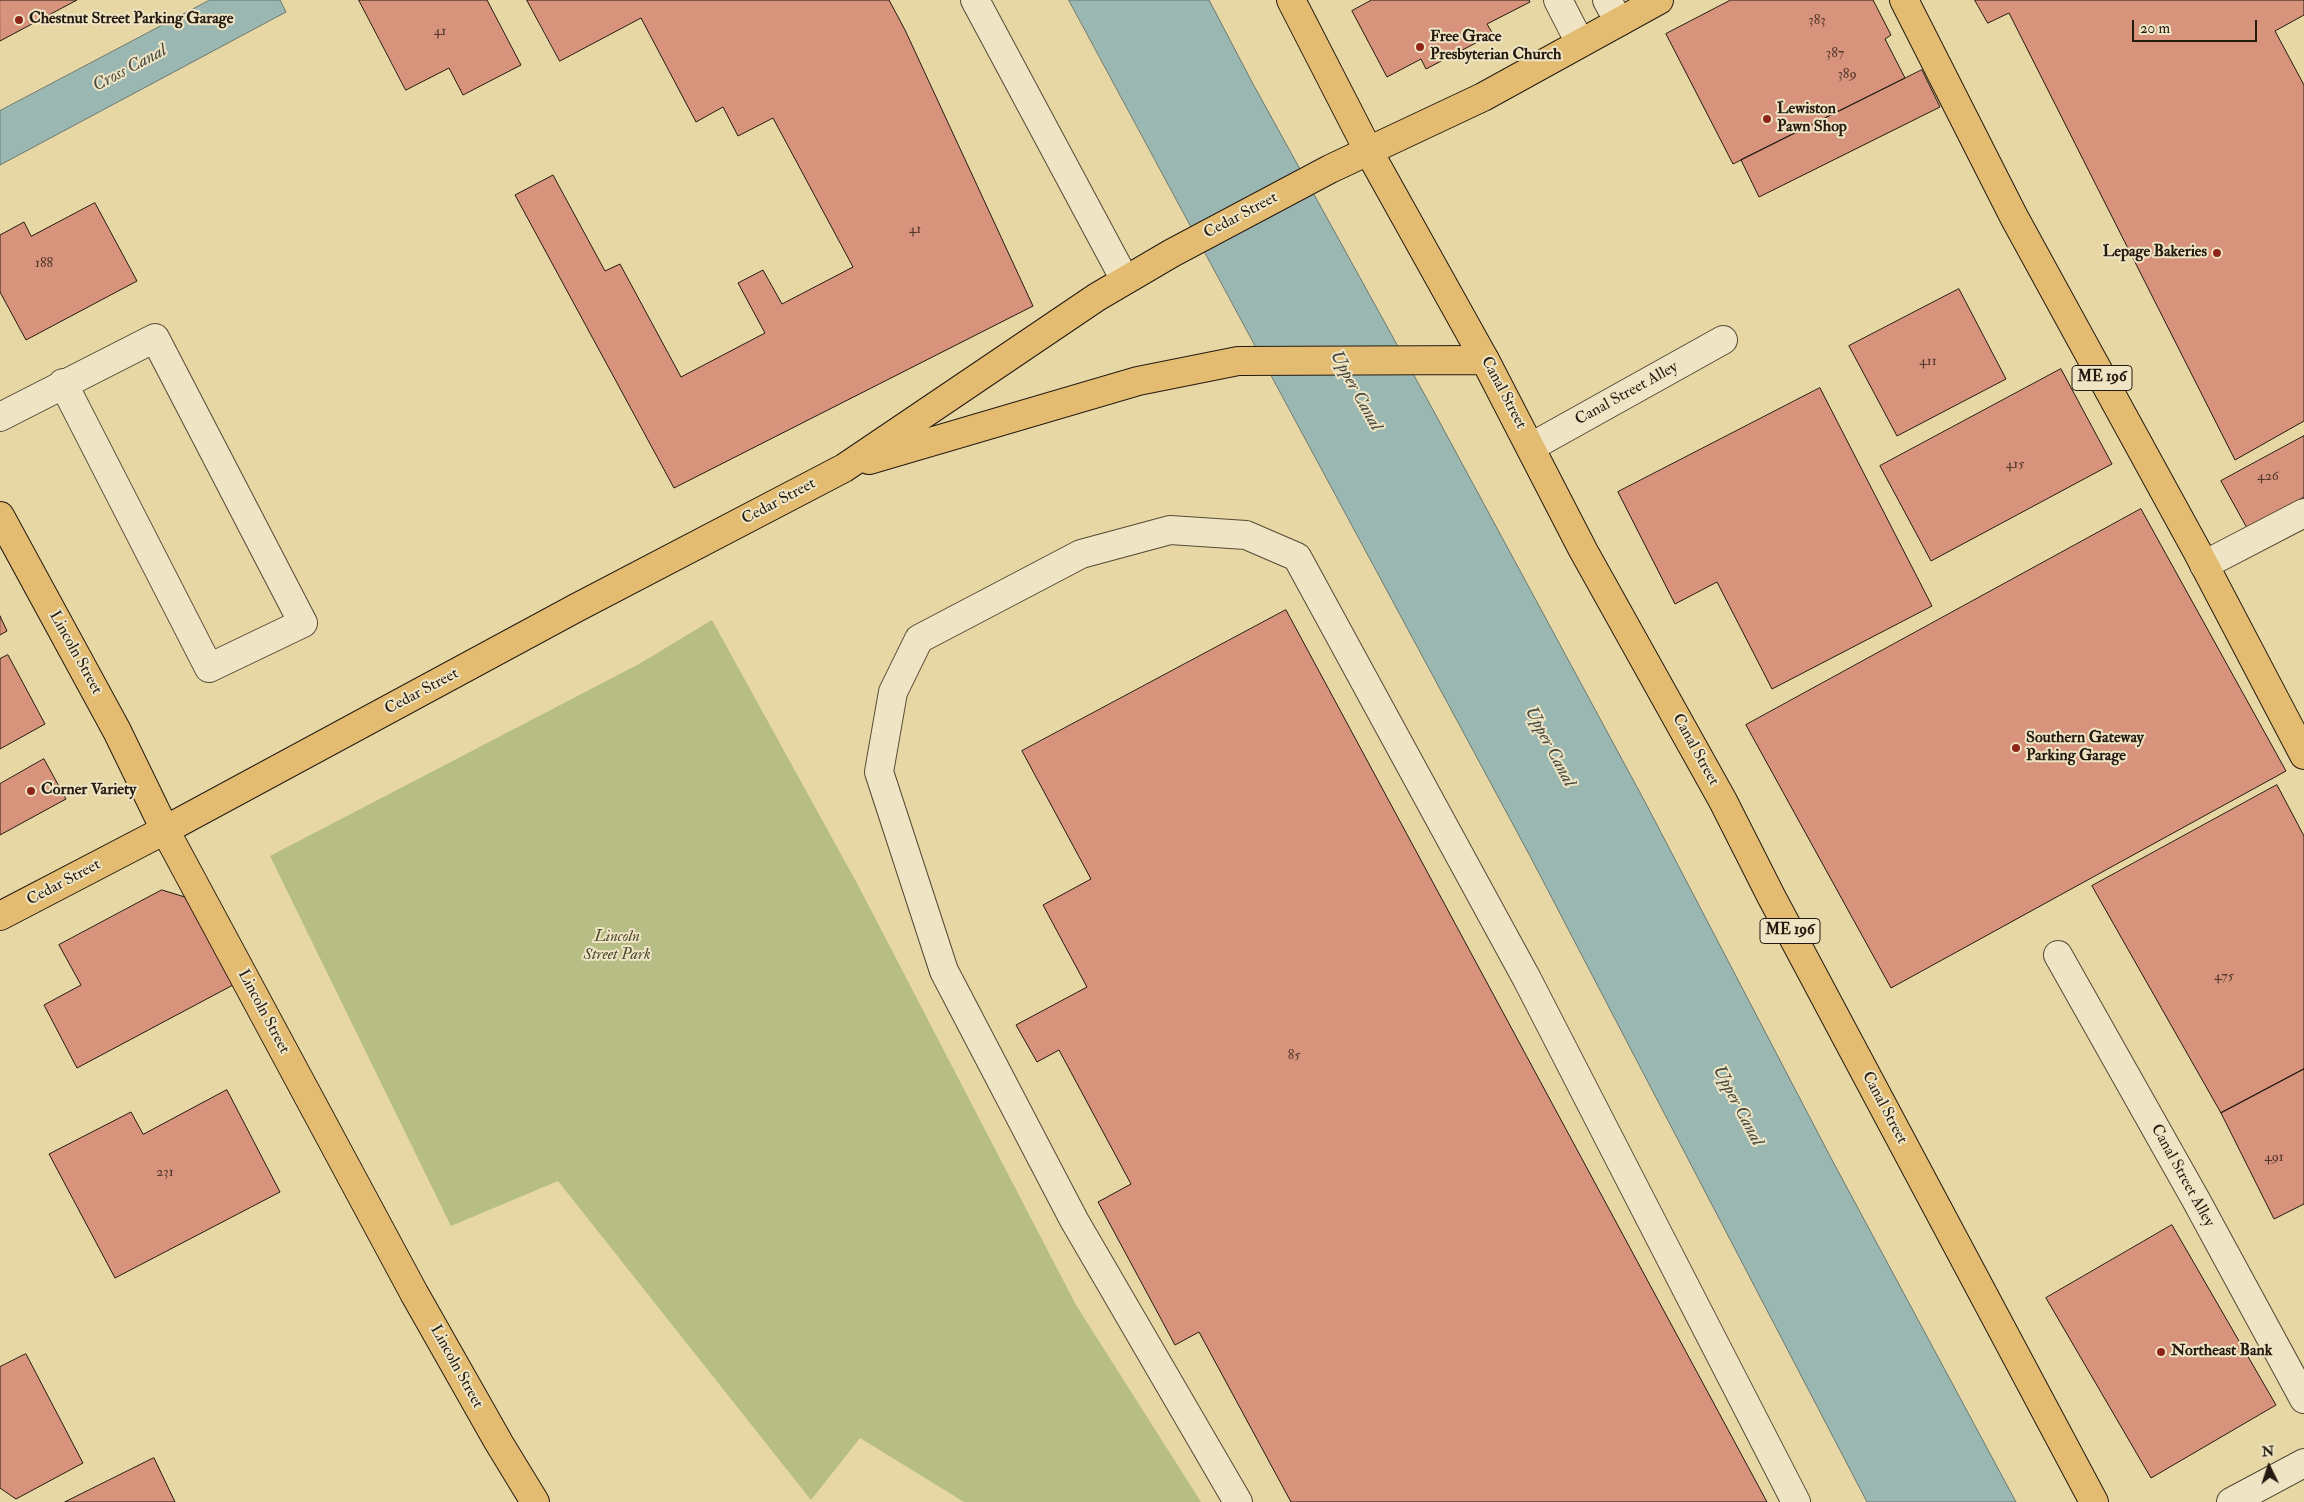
<!DOCTYPE html>
<html>
<head>
<meta charset="utf-8">
<style>
  body { margin:0 }
  #map { position:relative; width:2304px; height:1502px; overflow:hidden; background:#e6d7a4; font-family:"IM FELL Double Pica",serif }
  canvas { display:block }
  .north { position:absolute; left:2244px; top:1442px; width:50px; height:50px; -webkit-text-stroke:4px #efe5c4; paint-order:stroke; rotate:356deg; font-size:14px; font-weight:700; line-height:20px; text-align:center; color:#251a10 }
  .north::after { content:''; display:block; margin:auto; width:18px; height:22px; background:#251a10; clip-path:polygon(50% 0,100% 100%,50% 72%,0 100%) }
  .scale { position:absolute; left:2132px; top:20px; width:125px; height:22px; box-sizing:border-box; border:2px solid #251a10; border-top:0; padding-left:6px; font-size:15px; line-height:18px; white-space:nowrap; color:#251a10; -webkit-text-stroke:4px #efe5c4; paint-order:stroke }
</style>
</head>
<body>
<div id="map">
<canvas width="2304" height="1502"></canvas>
<div class="north">N</div>
<div class="scale">20 m</div>
</div>
<script>
const c = document.querySelector('canvas').getContext('2d');
c.lineJoin = 'round';
function fillPath(path, color) {
  c.fillStyle = color;
  c.fill(path, 'evenodd');
}
function stroke(path, color, width, dash) {
  c.strokeStyle = color;
  c.lineWidth = width;
  c.lineCap = dash ? 'butt' : 'round';
  c.setLineDash(dash || []);
  c.stroke(path);
}
function drawText(font, color, halo, rows, align = 'center') {
  c.font = font + ' "IM FELL Double Pica",serif';
  c.lineWidth = 4;
  c.setLineDash([]);
  c.textBaseline = 'middle';
  c.strokeStyle = halo;
  c.fillStyle = color;
  for (const [text, x, y, turn = 0] of rows) {
    c.save();
    c.translate(x, y);
    c.rotate((+turn || 0) * Math.PI / 180);
    c.textAlign = isNaN(turn) ? turn : align;
    if (halo) c.strokeText(text, 0, 0);
    c.fillText(text, 0, 0);
    c.restore();
  }
}
fillPath(new Path2D(`
  M712,620L859,887L1076,1305L1201,1502H964L860,1438L811,1500L558,1181L451,1226L270,856L639,664Z`), '#b6be85');
const water = new Path2D(`
  M210,0H280L286,12L0,165V111Z
  M1069,0H1209L1253,84L1432,408L1644,800L1831,1158L2016,1502H1867L1530,856Z`);
fillPath(water, '#9ab7b1');
stroke(water, '#6b7871', 1);
const building = new Path2D(`
  M0,0H77L0,41Z
  M359,0H487L521,65L463,95L449,68L406,90Z
  M527,0H889L905,30L1033,306L674,488L515,195L553,175L605,271L620,264L681,377L765,333L738,283L763,270L782,304L853,267L773,118L738,136L723,107L696,122L641,18L560,61Z
  M1372,0H1529L1530,2L1487,24L1493,34L1426,69L1421,59L1387,77L1352,11Z
  M1731,0H1873L1891,35L1885,39L1905,78L1733,164L1666,34Z
  M1975,0H2304V15L2275,31L2304,85V421L2235,460L2009,13L1988,23Z
  M1922,70L1940,107L1759,197L1741,160Z
  M95,203L137,281L26,340L0,292V235L24,222L31,236Z
  M1959,289L2006,379L1897,436L1849,346Z
  M2061,369L2112,464L1931,561L1880,466Z
  M1820,388L1932,606L1772,689L1717,582L1675,604L1618,492Z
  M2304,436V497L2247,528L2221,481Z
  M2141,509L2286,771L1891,988L1746,725Z
  M1286,610L1767,1502H1291L1199,1332L1175,1345L1098,1202L1131,1184L1059,1050L1037,1062L1016,1025L1087,987L1043,905L1091,879L1022,751Z
  M0,616L7,631L0,635Z
  M8,655L45,724L0,749V659Z
  M44,759L66,799L0,835V784Z
  M2277,785L2304,836V1069L2221,1113L2092,886Z
  M162,890L185,897L233,985L77,1068L44,1005L81,985L59,945Z
  M2304,1069V1204L2274,1219L2221,1113Z
  M227,1090L280,1192L115,1278L49,1154L131,1112L143,1134Z
  M2172,1225L2276,1405L2151,1478L2046,1298Z
  M26,1354L83,1463L16,1499L0,1488V1367Z
  M154,1458L175,1502H65Z`);
fillPath(building, '#d8937d');
stroke(building, '#251a10', 1);
const minor = new Path2D(`
  M975,0L1125,280
  M1558,0L1580,43
  M1607,0L1619,22
  M0,417L155,338L303,623L209,668L63,383
  M1531,447L1723,340
  M2204,565L2304,513
  M2058,955L2196,1200L2304,1399
  M1238,1502L1074,1220L944,971L879,772L893,692L919,639L1081,554L1170,530L1246,535L1297,557L1527,979L1796,1502
  M2231,1502L2304,1463`);
const major = new Path2D(`
  M1291,0L1368,150L1485,360
  M0,916L165,830L414,1293L499,1443L535,1502`);
const highway = new Path2D(`
  M1904,0L2014,217L2197,551L2304,755
  M869,460L1138,381L1238,361L1485,360L1583,550L1723,801L1771,896L2094,1502
  M0,516L117,731L165,830L576,608L844,468L1097,297L1172,253L1330,169L1483,97L1659,0`);
stroke(minor, '#554935', 30);
stroke(major, '#251a10', 30);
stroke(highway, '#251a10', 30);
stroke(minor, '#efe5c4', 28);
stroke(major, '#e3bc72', 28);
stroke(highway, '#e3bc72', 28);
for (const [x, y, r, color] of [
  [19,20,5,"#8f2418"],
  [1420,47,5,"#8f2418"],
  [1767,119,5,"#8f2418"],
  [2217,253,5,"#8f2418"],
  [2016,748,5,"#8f2418"],
  [31,791,5,"#8f2418"],
  [2161,1352,5,"#8f2418"]
]) {
  const dot = new Path2D();
  dot.arc(x, y, r, 0, 2 * Math.PI);
  c.fillStyle = color;
  c.fill(dot);
  stroke(dot, '#efe5c4', 2);
}
drawText('14px', '#52382b', null, [
  ["383",1817,21],
  ["41",440,32],
  ["387",1835,54],
  ["389",1847,75],
  ["41",915,230],
  ["188",44,264],
  ["411",1928,362],
  ["415",2015,465],
  ["426",2268,477],
  ["475",2224,977],
  ["85",1294,1056],
  ["491",2274,1158],
  ["231",165,1173]
]);
for (const [x, y, w] of [
  [2102,378,60],
  [1790,931,60]
]) {
  const box = new Path2D();
  box.roundRect(x - w / 2, y - 12.5, w, 25, 4);
  c.fillStyle = '#efe5c4';
  c.fill(box);
  stroke(box, '#251a10', 1);
}
drawText('bold 15px', '#251a10', null, [
  ["ME 196",2102,378],
  ["ME 196",1790,931]
]);
drawText('bold 16px', '#251a10', '#efe5c4', [
  ["Chestnut Street Parking Garage",29,20],
  ["Free Grace",1430,38],
  ["Presbyterian Church",1430,56],
  ["Lewiston",1777,110],
  ["Pawn Shop",1777,128],
  ["Lepage Bakeries",2207,253,"right"],
  ["Southern Gateway",2026,739],
  ["Parking Garage",2026,757],
  ["Corner Variety",41,791],
  ["Northeast Bank",2171,1352]
], 'left');
drawText('16px', '#251a10', '#efe5c4', [
  ["Cedar Street",1241,216,-28],
  ["Canal Street",1503,393,62],
  ["Canal Street Alley",1627,394,-29],
  ["Cedar Street",779,502,-28],
  ["Lincoln Street",75,653,61],
  ["Cedar Street",422,692,-28],
  ["Canal Street",1695,750,61],
  ["Cedar Street",64,883,-28],
  ["Lincoln Street",263,1012,62],
  ["Canal Street",1884,1108,62],
  ["Canal Street Alley",2182,1176,61],
  ["Lincoln Street",456,1367,61]
]);
drawText('italic 16px', '#504b33', '#efe5c4', [
  ["Lincoln",617,938],
  ["Street Park",617,956]
]);
drawText('italic 18px', '#484940', '#efe5c4', [
  ["Cross Canal",130,69,-28],
  ["Upper Canal",1355,391,61],
  ["Upper Canal",1549,747,62],
  ["Upper Canal",1737,1106,62]
]);
</script>
</body>
</html>
